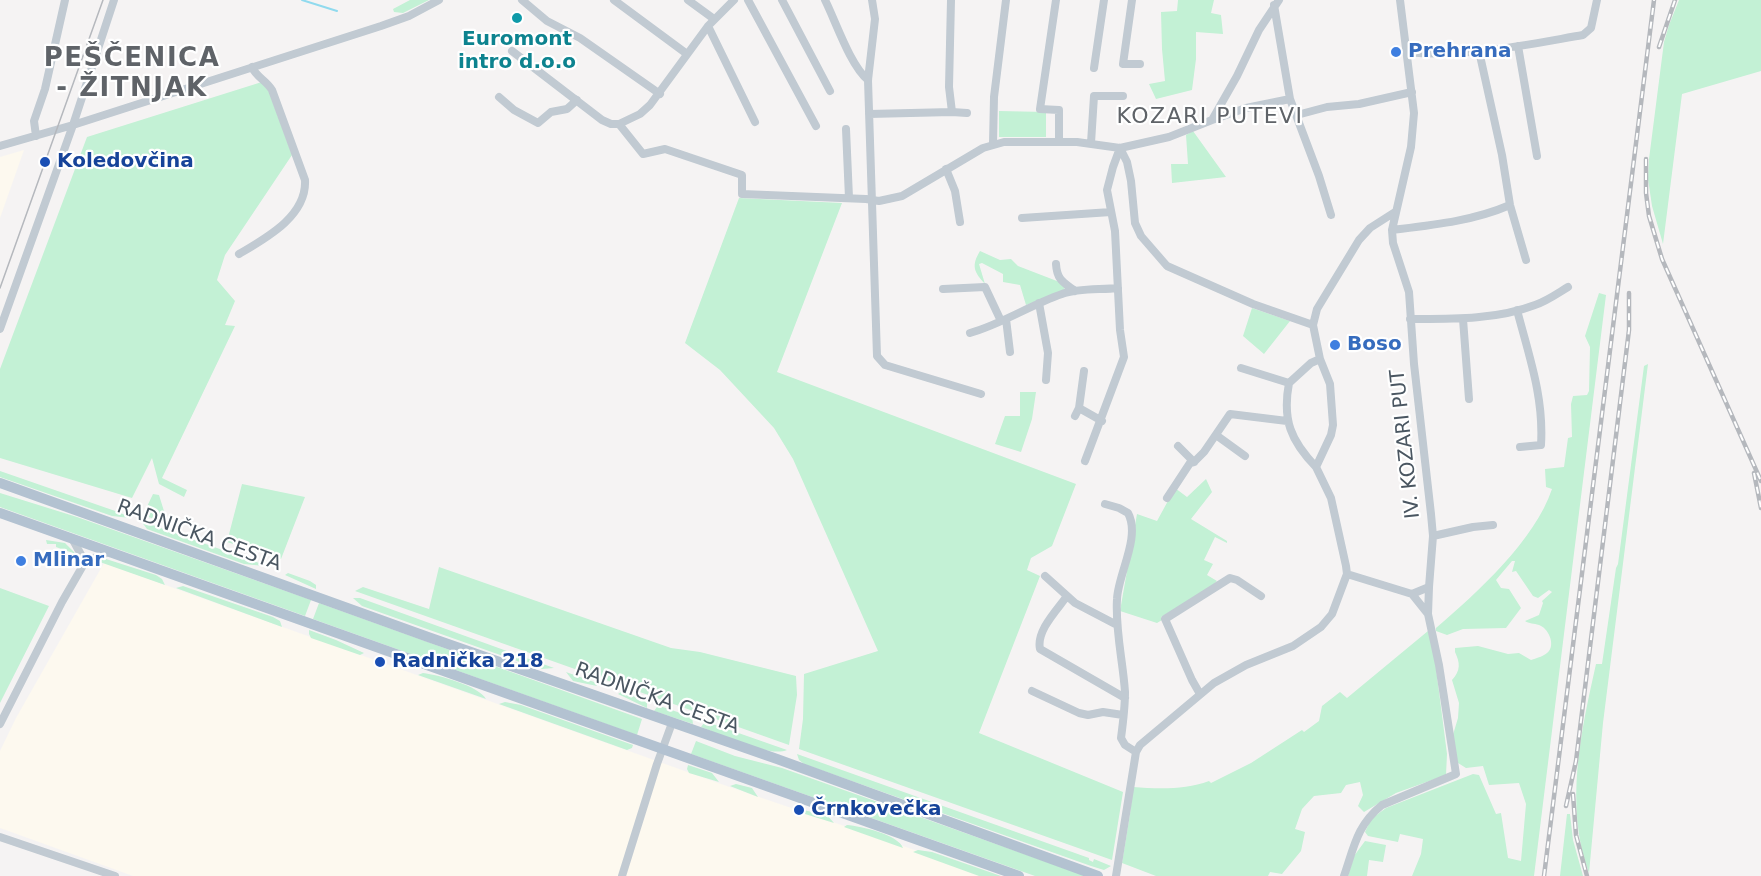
<!DOCTYPE html>
<html>
<head>
<meta charset="utf-8">
<style>
  body { margin:0 }
  canvas { display:block; background:#f5f3f3 }
</style>
</head>
<body>
<canvas width="1761" height="876"></canvas>
<script>
const c = document.querySelector('canvas').getContext('2d');
c.lineJoin = 'round';
function fillPath(path, color) {
  c.fillStyle = color;
  c.fill(path, 'evenodd');
}
function stroke(path, color, width, dash) {
  c.strokeStyle = color;
  c.lineWidth = width;
  c.lineCap = dash ? 'butt' : 'round';
  c.setLineDash(dash || []);
  c.stroke(path);
}
function drawText(font, color, halo, rows, align = 'center') {
  c.font = font + ' "DejaVu Sans",sans-serif';
  c.lineWidth = 4.5;
  c.setLineDash([]);
  c.textBaseline = 'middle';
  c.strokeStyle = halo;
  c.fillStyle = color;
  for (const [text, x, y, turn = 0] of rows) {
    c.save();
    c.translate(x, y);
    c.rotate((+turn || 0) * Math.PI / 180);
    c.textAlign = isNaN(turn) ? turn : align;
    if (halo) c.strokeText(text, 0, 0);
    c.fillText(text, 0, 0);
    c.restore();
  }
}
fillPath(new Path2D(`
  M24,150L0,218V157Z
  M104,563L721,784L991,876H133L0,828V751L16,718Z`), '#fdf9ef');
fillPath(new Path2D(`
  M410,0H429L403,13L394,12L393,9Z
  M1178,0H1214L1211,13L1221,15L1223,34L1196,32V59L1192,90L1156,99L1149,84L1165,81L1162,49L1161,12L1177,11Z
  M1679,0H1761V71L1682,94L1663,244L1652,206L1648,179L1649,159L1664,42L1669,25Z
  M265,81L292,155L225,255L217,280L235,301L225,325L235,326L162,478L187,490L184,497L159,484L152,458L132,498L0,458V369L87,137Z
  M999,111L1046,112V137H999Z
  M1193,131L1226,177L1172,183L1171,164H1188L1186,135Z
  M739,198L842,203L777,372L1076,484L1052,546L1031,558L1027,570L1040,576L979,733L1123,792L1112,860L799,749L803,719L804,674L878,651L793,459L774,428L720,370L685,343Z
  M980,251L1000,260L1011,259L1018,266L1062,283L1065,288L1062,291L1026,305L1020,285L1003,282V274L982,263L979,264L985,284C974,272 971,266 980,251Z
  M1599,293L1606,295L1534,876H1412L1421,854L1423,839L1400,834L1398,842L1368,836L1365,832L1371,819L1386,808L1473,774L1479,775L1496,814L1501,813L1508,858L1521,861L1526,804L1519,783L1489,785L1483,766L1466,768L1458,763L1452,738L1458,718L1459,703L1452,680C1461,670 1460,663 1455,652V648L1478,646L1508,654L1519,653L1531,660C1537,658 1545,656 1549,651C1555,643 1548,628 1539,625C1534,623 1529,624 1525,621L1539,615L1543,603L1542,601L1552,592L1549,590L1538,598L1533,596L1516,571L1512,572L1515,561H1512L1496,580L1501,588L1509,589L1521,608L1506,628L1463,629L1447,635L1436,631V628C1477,593 1535,540 1552,489L1546,487L1545,469L1564,467L1568,438L1572,437L1571,404L1573,396L1587,395L1589,391L1590,347L1585,336Z
  M1252,308L1290,321L1264,354L1243,336Z
  M1648,364L1603,723L1589,873C1564,806 1581,731 1596,664H1602L1616,568L1618,564L1644,366Z
  M1020,392H1036L1032,419L1021,452L995,444L1005,416H1020Z
  M0,471L121,513L130,518L112,516L0,477Z
  M1206,479L1212,492L1191,519L1227,541V543L1215,537L1204,560L1213,564L1207,575L1217,581L1209,589L1161,617L1162,620L1157,623L1120,611L1137,514L1157,521L1175,488L1187,497Z
  M242,484L305,497L281,559L227,542Z
  M0,493L77,517L311,600L305,616L0,507Z
  M153,494L159,495L168,524L143,515Z
  M141,521L262,564L264,566L244,564L147,529Z
  M46,540L65,543L76,554L56,547V544H47Z
  M106,559L156,575L162,579L165,585L97,561Z
  M439,567L671,648L700,652L796,676L797,695L789,745L355,591L363,587L429,609Z
  M288,573L310,581L316,585V589L285,575Z
  M183,586L273,617L280,621L282,627L176,588Z
  M0,588L49,606L0,703Z
  M353,598H360L554,668L542,669L520,662L362,606Z
  M319,603L642,719L637,735L313,619Z
  M309,630L336,640L364,653L360,655L311,638L309,634Z
  M1428,631L1434,653L1447,754L1446,775L1396,793L1364,812L1358,806L1363,795L1360,782L1346,785L1341,793L1314,796L1302,809L1295,829L1305,832L1301,851L1282,874L1270,872L1268,876H1156L1122,863L1130,814L1133,787C1158,789 1185,790 1209,781L1211,783L1251,763L1302,730L1304,732L1319,721L1322,706L1340,692L1347,698Z
  M566,672L594,682L597,686L573,681Z
  M423,673C439,675 479,686 486,699L418,675Z
  M621,692L644,700L647,703V708L618,694Z
  M505,702L521,705L633,745L632,748L627,750L499,704Z
  M660,706L692,717L693,724L654,711L657,707Z
  M707,722L787,750C769,758 720,734 701,727L704,723Z
  M696,741L735,756L782,768L1086,876H1035L691,754Z
  M797,754L1089,858V860L1093,862L1094,859L1111,866L1104,870L1091,866L804,764L799,760Z
  M688,765L712,773L719,782L689,773L687,769Z
  M736,784L752,788L758,797L730,786Z
  M803,810L827,815L834,823L805,814Z
  M1567,814H1570L1573,840L1583,876H1560Z
  M847,825C861,826 899,835 903,848L844,827Z
  M1365,841L1386,845L1383,862L1369,860L1367,876H1348L1354,856Z
  M918,850L932,852L1001,876H979L913,852Z`), '#c3f1d5');
stroke(new Path2D(`
  M302,0L337,11`), '#90daee', 2);
stroke(new Path2D(`
  M522,0L547,21L580,38L660,94
  M614,0L687,54
  M688,0L714,19
  M748,0L816,126
  M782,0L830,91
  M825,0C836,22 850,65 868,80
  M872,0L875,19L868,80L877,356L885,365L981,394
  M951,0L949,87L952,112L967,113
  M1056,0L1040,109L1059,110V142
  M1132,0L1123,64H1140
  M1274,5L1290,99L1319,176L1331,215
  M708,26L755,122
  M1518,46L1537,156
  M512,51L602,120L611,124H619
  M1479,51L1502,155L1510,205L1526,260
  M1407,52C1465,58 1525,45 1583,35L1591,28L1597,0
  M1094,68L1104,0
  M499,97L514,110L538,123L551,112L567,109L577,100
  M869,114L952,112
  M1297,115L1327,107L1359,104L1412,92
  M1212,120L1246,108L1290,99
  M619,124L643,154L665,149L742,175V194L866,199L879,201L902,196L983,148L1004,142H1077L1120,148L1169,137L1212,120L1237,76L1259,30L1279,0
  M619,124L640,114L650,105L708,26L734,0
  M846,129L849,198
  M36,136L34,121L45,89L65,0
  M1091,143L1094,96H1123
  M993,144L994,97L1006,0
  M0,146L73,125L381,26L409,16L439,0
  M1120,148L1127,162L1131,181L1135,223L1141,236L1167,266L1253,304L1313,325
  M946,169L955,191L960,222
  M1022,218L1111,212
  M1392,230C1433,225 1473,221 1510,205
  M239,254C266,238 307,216 305,180L272,90C266,80 256,77 252,67
  M1056,264C1057,280 1063,282 1075,291
  M943,289L985,287L1001,321
  M1039,303L1048,353L1046,380
  M1517,310C1529,356 1544,397 1541,445L1520,447
  M1006,319L1010,352
  M1410,319C1451,319 1496,320 1535,305C1547,301 1558,293 1568,287
  M1463,319L1469,399
  M0,329L73,125L114,0
  M970,333C1002,324 1030,305 1062,294C1079,288 1100,290 1118,288
  M1241,368L1289,383
  M1079,408L1102,421
  M1075,416L1079,408L1084,371
  M1216,435L1245,456
  M1178,446L1194,462L1204,452L1230,414L1287,421
  M1085,461L1124,357L1120,330L1115,231L1107,190L1113,167L1120,148
  M1316,467C1291,441 1282,420 1289,383L1311,363L1320,359
  M1167,498L1190,463L1194,462
  M1105,504L1119,508L1128,513C1141,537 1118,574 1117,599C1115,630 1123,661 1125,692C1125,707 1123,723 1121,738L1125,745L1136,752
  M1433,536L1473,527L1493,525
  M73,540L85,562
  M1347,574L1412,594L1429,587L1433,536L1431,514L1414,364L1409,292L1393,243L1392,230L1411,147L1414,113L1400,0
  M1045,576L1075,603L1117,625
  M1412,594L1428,614L1429,587
  M1067,596C1057,610 1036,631 1040,649L1125,698
  M1032,691L1079,713L1088,715L1103,712L1123,715
  M1200,694L1192,680L1165,619L1230,578L1237,580L1261,596
  M0,724L62,602L85,562L108,552
  M0,837L115,876
  M622,876L657,764L672,723
  M1116,876L1136,752L1140,745L1214,683L1246,665L1293,646L1321,627L1332,614L1347,574L1346,566L1331,498L1316,467L1331,435L1333,425L1330,384L1320,359L1313,325L1317,309L1359,240L1370,228L1395,212
  M1344,876C1354,847 1357,825 1382,805L1456,774L1439,665L1428,614`), '#c1cad2', 8);
stroke(new Path2D(`
  M0,483L428,637L777,759L1098,876
  M0,513L1019,876`), '#b3c2d1', 10);
stroke(new Path2D(`
  M0,288L103,0`), '#b5b8bd', 1.5);
const rail = new Path2D(`
  M1659,47L1675,0
  M1646,159V193L1649,216L1662,259L1761,481
  M1754,473L1761,508
  M1573,794L1576,835L1587,876
  M1566,806L1576,761L1629,330V293
  M1544,876L1654,0`);
stroke(rail, '#b5b8bd', 4.5);
stroke(rail, '#fff', 2, [7]);
for (const [x, y, r, color] of [
  [517,18,6,"#0f9aa8"],
  [1396,52,6,"#3f7fe0"],
  [45,162,6,"#1a4fb4"],
  [1335,345,6,"#3f7fe0"],
  [21,561,6,"#3f7fe0"],
  [380,662,6,"#1a4fb4"],
  [799,810,6,"#1a4fb4"]
]) {
  const dot = new Path2D();
  dot.arc(x, y, r, 0, 2 * Math.PI);
  c.fillStyle = color;
  c.fill(dot);
  stroke(dot, '#fff', 2);
}
drawText('bold 20px', '#0d838f', '#fff', [
  ["Euromont",517,40],
  ["intro d.o.o",517,63]
]);
drawText('bold 20px', '#366cbe', '#fff', [
  ["Prehrana",1408,52],
  ["Boso",1347,345],
  ["Mlinar",33,561]
], 'left');
drawText('bold 20px', '#164399', '#fff', [
  ["Koledovčina",57,162],
  ["Radnička 218",392,662],
  ["Črnkovečka",811,810]
], 'left');
drawText('20px', '#4a5661', '#fff', [
  ["IV. KOZARI PUT",1406,444,-96],
  ["RADNIČKA CESTA",199,536,20],
  ["RADNIČKA CESTA",657,699,20]
]);
c.letterSpacing = '1.5px';
drawText('22px', '#5f6368', '#fff', [
  ["KOZARI PUTEVI",1210,117]
]);
c.letterSpacing = '0px';
c.letterSpacing = '1.5px';
drawText('bold 26px', '#5f6368', '#fff', [
  ["PEŠČENICA",132,59],
  ["- ŽITNJAK",132,89]
]);
c.letterSpacing = '0px';
</script>
</body>
</html>
